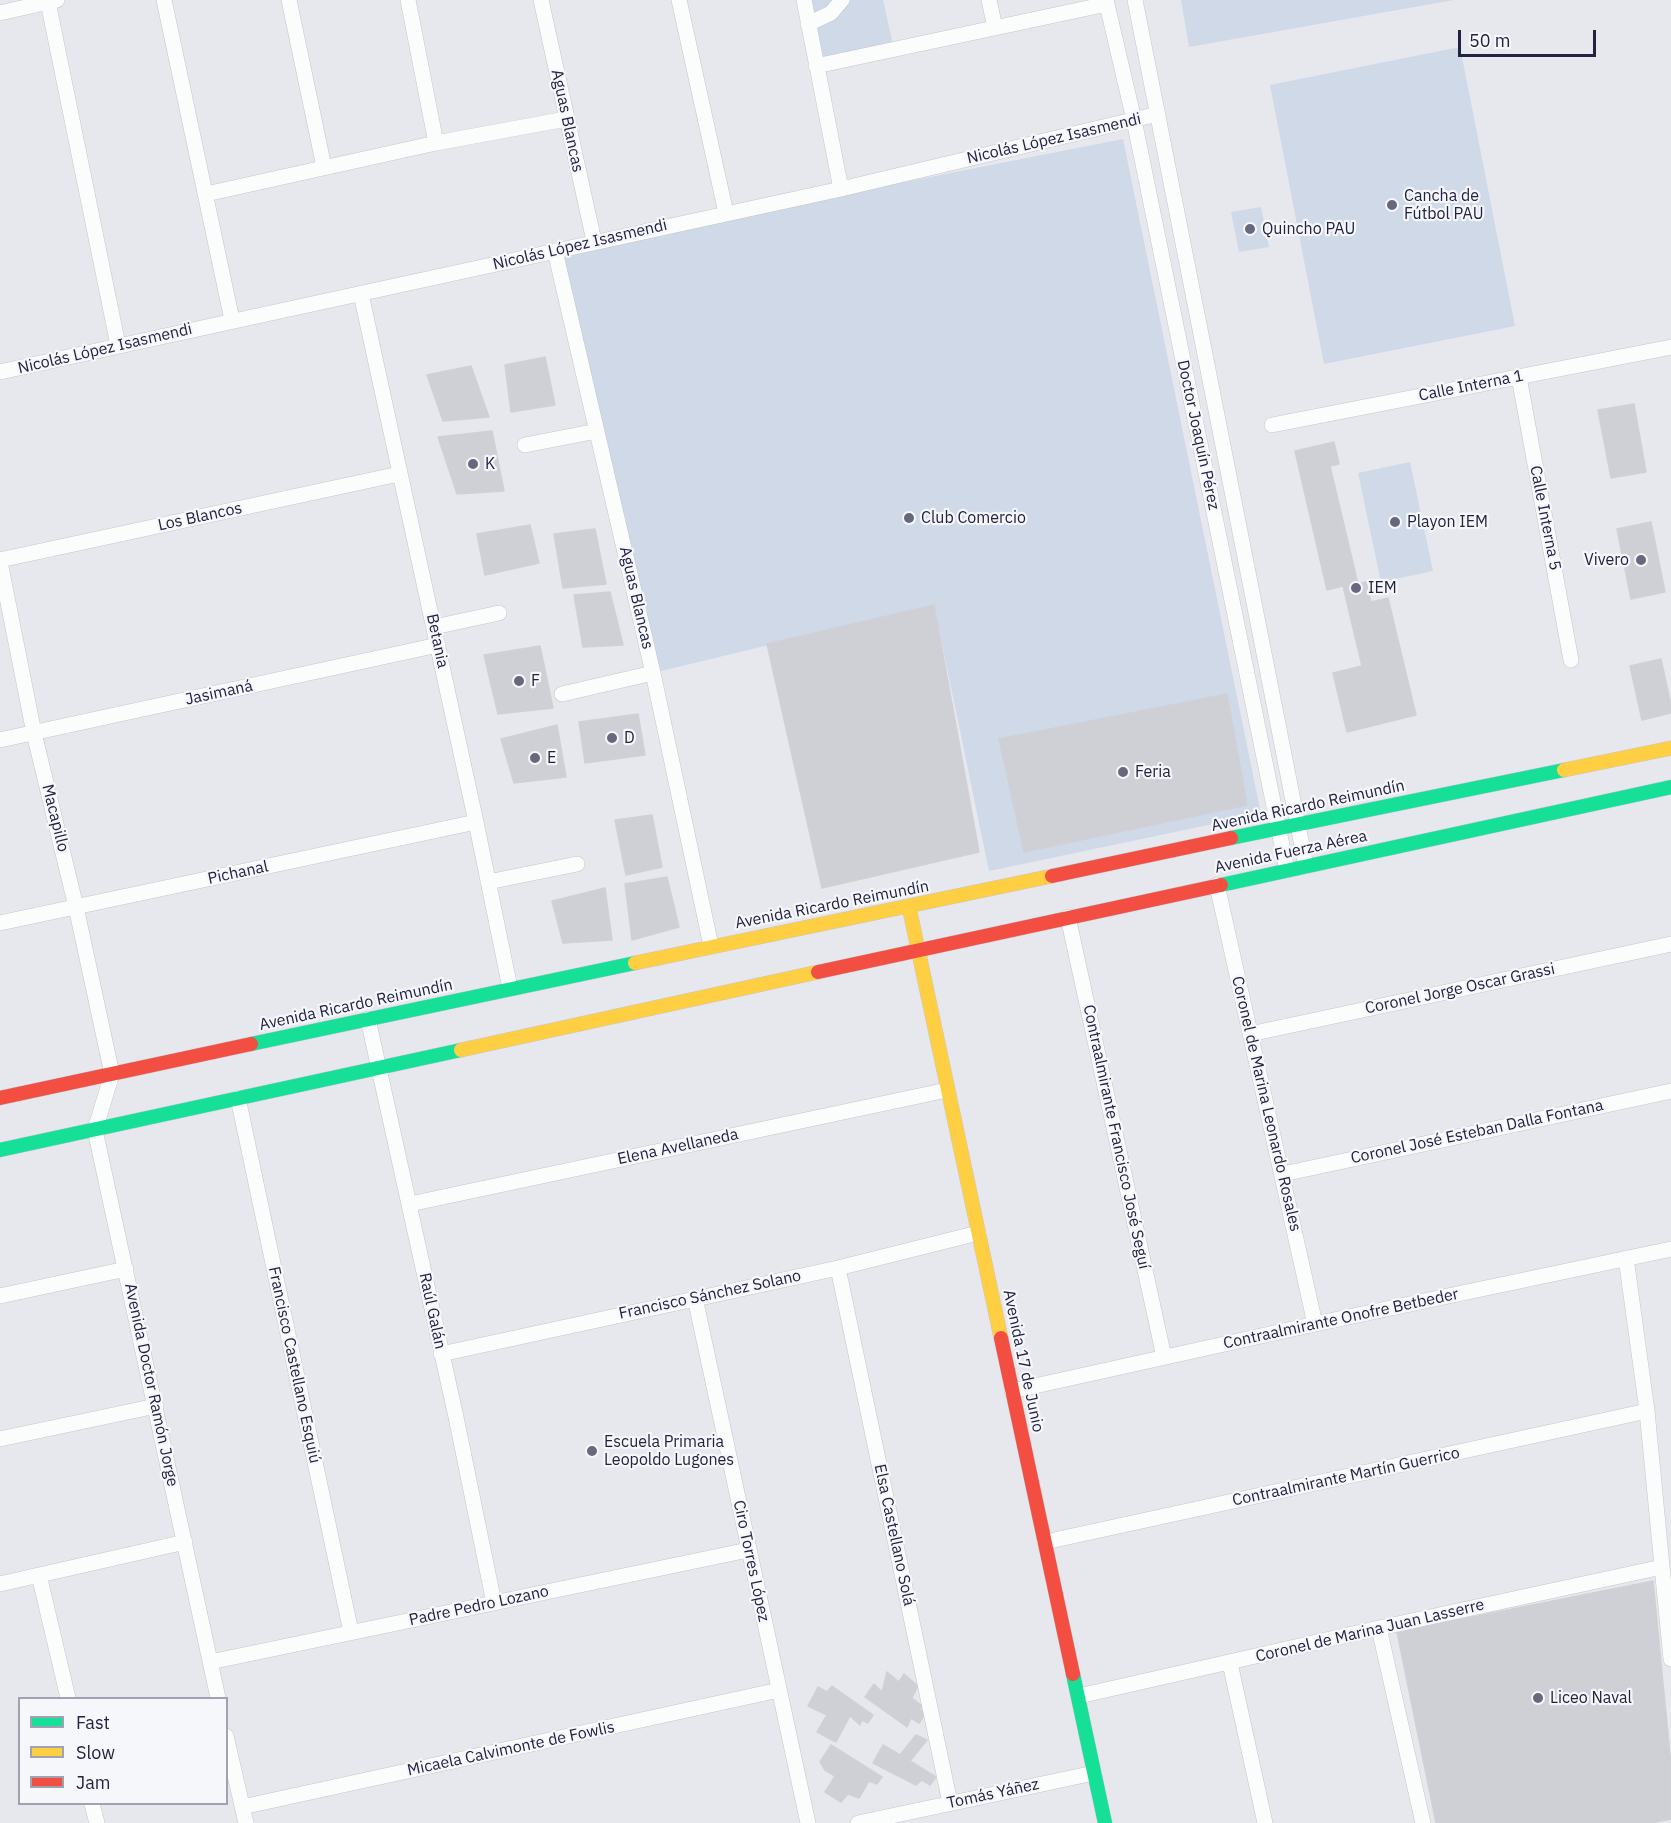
<!DOCTYPE html>
<html>
<head>
<meta charset="utf-8">
<style>
  body { margin:0 }
  #map { position:relative; width:1671px; height:1823px; overflow:hidden; background:#e7e8ed; font-family:"IBM Plex Sans",sans-serif }
  canvas { display:block }
  .legend { position:absolute; left:18px; top:1697px; width:210px; height:108px; box-sizing:border-box; background:#f6f7fb; border:2px solid #a1a2b1; margin:0; padding:8px 10px; list-style:none; font-size:18px; color:#222243 }
  .legend li { display:flex; align-items:center; gap:12px; height:30px }
  .legend b { width:30px; border:2px solid #a1a2b1 }
  .scale { position:absolute; left:1458px; top:30px; width:138px; height:27px; box-sizing:border-box; border:3px solid #222243; border-top:0; padding-left:8px; font-size:18px; line-height:21px; white-space:nowrap; color:#222243; -webkit-text-stroke:4px #f6f7fb; paint-order:stroke }
</style>
</head>
<body>
<div id="map">
<canvas width="1671" height="1823"></canvas>
<ul class="legend">
<li><b style="height:8px;background:#16e098"></b>Fast</li>
<li><b style="height:8px;background:#ffcf43"></b>Slow</li>
<li><b style="height:8px;background:#f24e42"></b>Jam</li>
</ul>
<div class="scale">50 m</div>
</div>
<script>
const c = document.querySelector('canvas').getContext('2d');
c.lineJoin = 'round';
function fillPath(path, color) {
  c.fillStyle = color;
  c.fill(path, 'evenodd');
}
function stroke(path, color, width, dash) {
  c.strokeStyle = color;
  c.lineWidth = width;
  c.lineCap = dash ? 'butt' : 'round';
  c.setLineDash(dash || []);
  c.stroke(path);
}
function drawText(font, color, halo, rows, align = 'center') {
  c.font = font + ' "IBM Plex Sans",sans-serif';
  c.lineWidth = 4.5;
  c.setLineDash([]);
  c.textBaseline = 'middle';
  c.strokeStyle = halo;
  c.fillStyle = color;
  for (const [text, x, y, turn = 0] of rows) {
    c.save();
    c.translate(x, y);
    c.rotate((+turn || 0) * Math.PI / 180);
    c.textAlign = isNaN(turn) ? turn : align;
    if (halo) c.strokeText(text, 0, 0);
    c.fillText(text, 0, 0);
    c.restore();
  }
}
fillPath(new Path2D(`
  M799,0H883L894,49L815,61Z
  M1181,0H1454L1189,47Z
  M1460,47L1515,326L1324,364L1270,85Z
  M1123,139L1261,814L989,871L934,605L653,673L555,251Z
  M1261,207L1269,247L1239,252L1231,212Z
  M1410,462L1433,571L1381,582L1358,473Z`), '#cfd9e7');
const building = new Path2D(`
  M545,357L555,405L511,412L505,365Z
  M471,366L489,417L443,421L427,375Z
  M1634,404L1646,472L1611,478L1598,410Z
  M492,431L504,491L457,494L438,437Z
  M1334,442L1339,464L1330,466L1358,584L1366,582L1371,602L1388,598L1416,715L1347,732L1333,673L1362,666L1343,586L1327,590L1295,451Z
  M1651,522L1665,592L1631,599L1617,529Z
  M530,525L539,563L485,575L477,534Z
  M595,529L606,584L563,588L554,534Z
  M610,592L623,645L583,647L574,595Z
  M934,605L979,852L822,888L767,644Z
  M540,646L553,708L498,714L484,655Z
  M1661,659L1671,705V713L1642,720L1630,666Z
  M1227,694L1247,805L1024,852L999,739Z
  M638,714L645,755L585,763L579,722Z
  M557,725L566,777L514,783L501,739Z
  M652,815L662,867L626,875L615,820Z
  M667,877L679,927L632,940L625,884Z
  M605,888L612,940L563,943L552,901Z
  M1653,1581L1671,1765V1819L1652,1823H1436L1397,1632Z
  M887,1672L899,1682L904,1674L918,1686L912,1698L922,1706L920,1709L925,1714L919,1723L911,1718L907,1727L865,1697L874,1684L882,1692Z
  M832,1686L873,1715L868,1723L862,1720L860,1725L850,1716L836,1742L817,1732L827,1715L808,1706L818,1687L827,1692Z
  M916,1735L927,1740L910,1761L936,1777L930,1785L922,1780L916,1785L873,1763L883,1745L900,1755Z
  M831,1745L882,1777L877,1784L869,1781L859,1798L848,1794L841,1802L825,1792L835,1776L825,1770L820,1762Z`);
fillPath(building, '#cfd0d6');
stroke(building, '#cfd1d6', 1.5);
const street = new Path2D(`
  M164,0L232,320
  M289,0L324,167
  M408,0L436,143
  M541,0L594,241
  M679,0L726,213
  M804,0L841,189
  M989,0L995,28
  M1106,0L1134,120L1287,870
  M1135,0L1306,866
  M48,2L118,345
  M0,13L57,0
  M808,24L831,13L842,0
  M816,66L1107,4
  M206,194L436,143L566,119
  M555,251L653,673L711,946
  M361,294L476,822L510,988
  M0,372L841,189L1158,114
  M1519,377L1571,660
  M1272,425L1671,347
  M525,445L597,431
  M0,560L399,474
  M0,562L34,733L76,907L112,1074L95,1130L218,1698
  M434,627L499,613
  M562,694L653,673
  M0,740L438,645
  M488,882L577,864
  M1217,885L1315,1324
  M1068,917L1164,1357
  M0,923L476,822
  M368,1019L456,1417L494,1603
  M1250,1034L1671,944
  M238,1098L351,1632
  M1283,1174L1671,1091
  M410,1204L947,1090
  M1626,1258L1647,1411L1671,1659
  M838,1268L950,1803
  M0,1296L126,1269
  M695,1298L808,1823
  M441,1354L838,1268L978,1233
  M1012,1391L1315,1324L1671,1249
  M0,1439L156,1406
  M1045,1542L1647,1411
  M39,1575L68,1698
  M0,1584L185,1542
  M1379,1628L1423,1823
  M210,1662L748,1550
  M1230,1663L1265,1823
  M1079,1696L1379,1628L1662,1567
  M226,1736L246,1823
  M92,1804L97,1823
  M242,1807L779,1690
  M858,1823L1094,1773`);
const fast = new Path2D(`
  M1231,838L1564,770
  M1221,885L1671,787
  M251,1044L635,963
  M0,1150L461,1050
  M1073,1674L1105,1823`);
const slow = new Path2D(`
  M1564,770L1671,748
  M909,907L1001,1338
  M635,963L1052,876
  M461,1050L818,972`);
const jam = new Path2D(`
  M1052,876L1231,838
  M818,972L1221,885
  M0,1098L251,1044
  M1001,1338L1073,1674`);
stroke(street, '#c5c5cb', 16);
stroke(fast, '#c5c6ce', 15);
stroke(slow, '#c5c6ce', 15);
stroke(jam, '#c5c6ce', 15);
stroke(street, '#fbfcfc', 15);
stroke(fast, '#16e098', 14);
stroke(slow, '#ffcf43', 14);
stroke(jam, '#f24e42', 14);
for (const [x, y, r, color] of [
  [1392,205,6,"#67677e"],
  [1250,229,6,"#67677e"],
  [473,464,6,"#67677e"],
  [909,518,6,"#67677e"],
  [1395,522,6,"#67677e"],
  [1641,560,6,"#67677e"],
  [1356,588,6,"#67677e"],
  [519,681,6,"#67677e"],
  [612,738,6,"#67677e"],
  [535,758,6,"#67677e"],
  [1123,772,6,"#67677e"],
  [592,1451,6,"#67677e"],
  [1538,1698,6,"#67677e"]
]) {
  const dot = new Path2D();
  dot.arc(x, y, r, 0, 2 * Math.PI);
  c.fillStyle = color;
  c.fill(dot);
  stroke(dot, '#f6f7fb', 2);
}
drawText('16px', '#222243', '#f6f7fb', [
  ["Aguas Blancas",567,121,78],
  ["Nicolás López Isasmendi",1054,139,-13],
  ["Nicolás López Isasmendi",580,245,-13],
  ["Nicolás López Isasmendi",105,349,-13],
  ["Calle Interna 1",1471,386,-11],
  ["Doctor Joaquín Pérez",1198,435,78],
  ["Los Blancos",200,517,-12],
  ["Calle Interna 5",1545,518,79],
  ["Aguas Blancas",636,598,77],
  ["Betania",437,641,78],
  ["Jasimaná",219,693,-12],
  ["Avenida Ricardo Reimundín",1308,806,-12],
  ["Macapillo",55,818,76],
  ["Avenida Fuerza Aérea",1291,852,-12],
  ["Pichanal",238,873,-12],
  ["Avenida Ricardo Reimundín",832,905,-11],
  ["Coronel Jorge Oscar Grassi",1460,989,-12],
  ["Avenida Ricardo Reimundín",356,1005,-12],
  ["Coronel de Marina Leonardo Rosales",1266,1104,77],
  ["Coronel José Esteban Dalla Fontana",1477,1132,-12],
  ["Contraalmirante Francisco José Seguí",1116,1137,78],
  ["Elena Avellaneda",678,1147,-12],
  ["Francisco Sánchez Solano",710,1295,-12],
  ["Raúl Galán",432,1311,78],
  ["Contraalmirante Onofre Betbeder",1341,1319,-12],
  ["Avenida 17 de Junio",1023,1361,78],
  ["Francisco Castellano Esquiú",294,1365,78],
  ["Avenida Doctor Ramón Jorge",151,1385,78],
  ["Contraalmirante Martín Guerrico",1346,1477,-12],
  ["Elsa Castellano Solá",894,1535,78],
  ["Ciro Torres López",751,1561,78],
  ["Padre Pedro Lozano",479,1606,-12],
  ["Coronel de Marina Juan Lasserre",1370,1631,-13],
  ["Micaela Calvimonte de Fowlis",511,1749,-12],
  ["Tomás Yáñez",993,1794,-12]
]);
drawText('16px', '#222243', '#f6f7fb', [
  ["Cancha de",1404,196],
  ["Fútbol PAU",1404,214],
  ["Quincho PAU",1262,229],
  ["K",485,464],
  ["Club Comercio",921,518],
  ["Playon IEM",1407,522],
  ["Vivero",1629,560,"right"],
  ["IEM",1368,588],
  ["F",531,681],
  ["D",624,738],
  ["E",547,758],
  ["Feria",1135,772],
  ["Escuela Primaria",604,1442],
  ["Leopoldo Lugones",604,1460],
  ["Liceo Naval",1550,1698]
], 'left');
</script>
</body>
</html>
